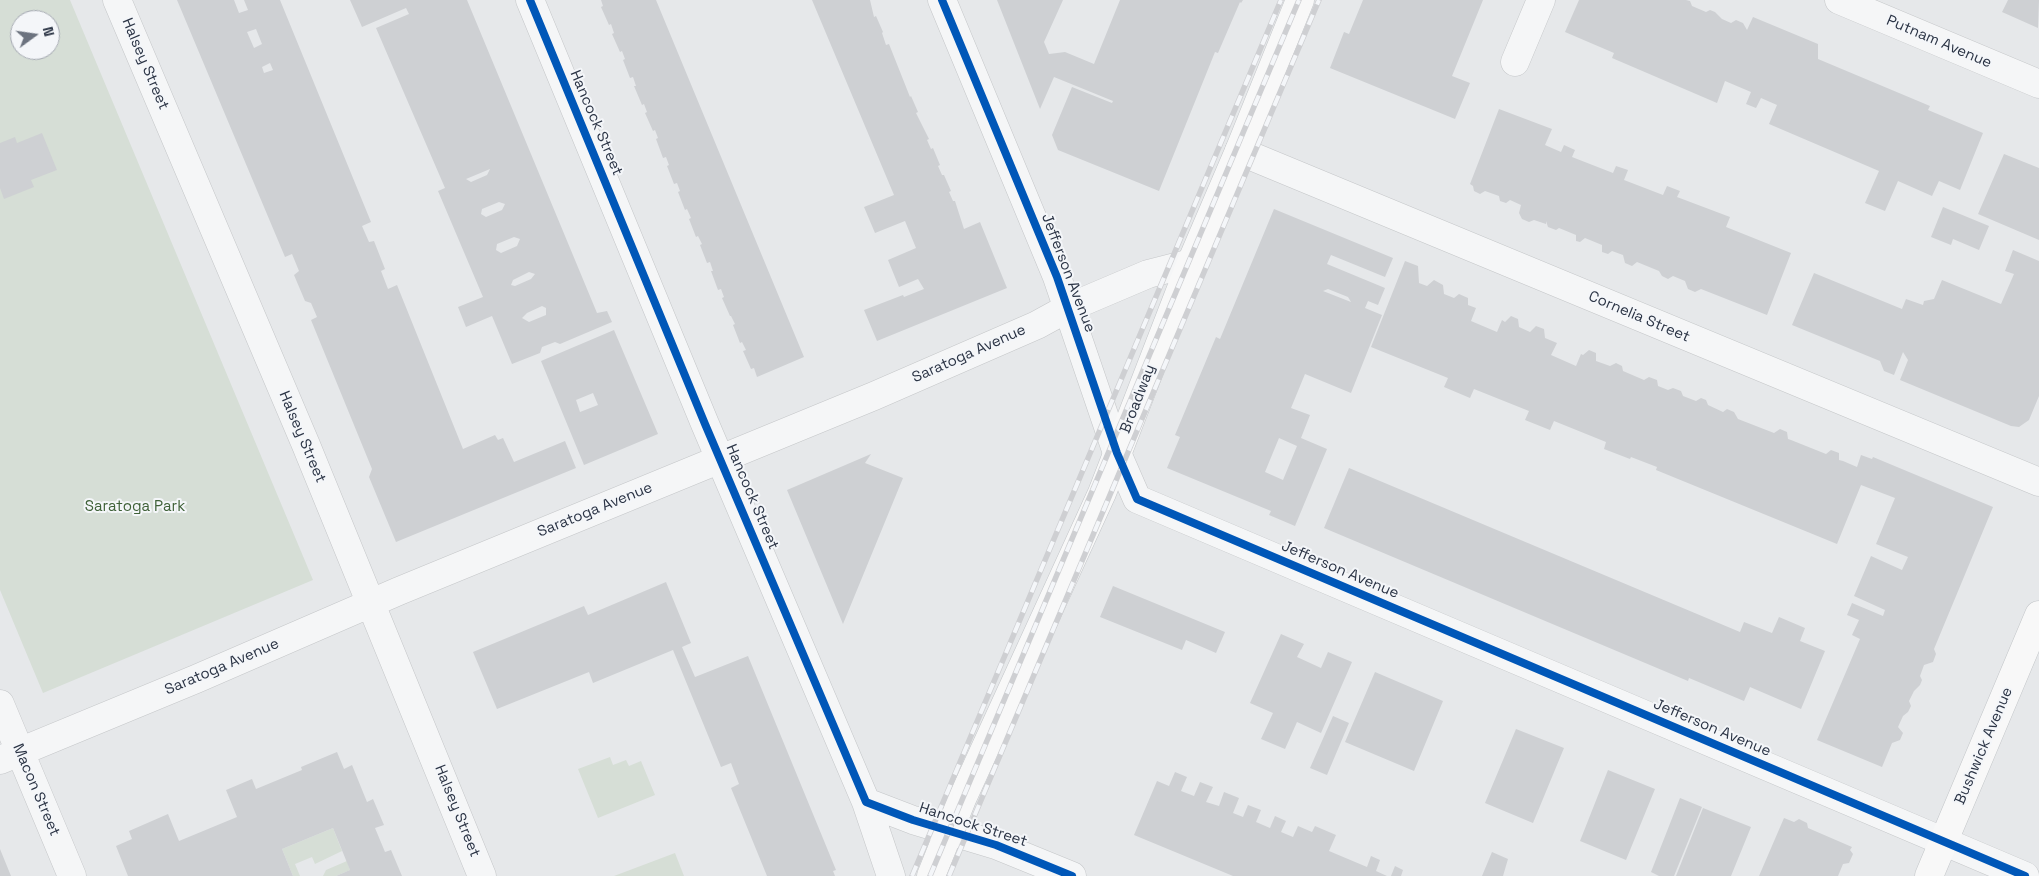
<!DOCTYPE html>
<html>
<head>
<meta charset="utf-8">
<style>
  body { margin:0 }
  #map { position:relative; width:2039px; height:876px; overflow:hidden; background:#e6e8ea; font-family:"Space Grotesk",sans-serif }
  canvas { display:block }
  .north { position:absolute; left:10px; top:10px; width:50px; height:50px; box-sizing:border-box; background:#f4f6f9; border:1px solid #a4a8b1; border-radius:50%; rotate:76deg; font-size:14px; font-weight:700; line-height:20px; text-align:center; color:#2b3445 }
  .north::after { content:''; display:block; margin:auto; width:18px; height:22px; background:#6c737f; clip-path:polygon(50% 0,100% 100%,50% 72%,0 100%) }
</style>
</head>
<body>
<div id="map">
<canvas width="2039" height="876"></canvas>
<div class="north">N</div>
</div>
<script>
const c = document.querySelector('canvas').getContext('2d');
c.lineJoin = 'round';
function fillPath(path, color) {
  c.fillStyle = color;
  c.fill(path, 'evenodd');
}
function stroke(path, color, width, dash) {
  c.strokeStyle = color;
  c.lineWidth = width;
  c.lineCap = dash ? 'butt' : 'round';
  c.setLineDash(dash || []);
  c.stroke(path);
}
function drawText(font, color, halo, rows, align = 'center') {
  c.font = font + ' "Space Grotesk",sans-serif';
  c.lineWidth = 4;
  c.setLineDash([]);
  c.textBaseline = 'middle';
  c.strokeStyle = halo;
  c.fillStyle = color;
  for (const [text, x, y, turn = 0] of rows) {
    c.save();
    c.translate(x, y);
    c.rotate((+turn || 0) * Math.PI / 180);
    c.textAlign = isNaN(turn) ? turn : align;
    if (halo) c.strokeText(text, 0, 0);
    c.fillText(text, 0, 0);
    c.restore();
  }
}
fillPath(new Path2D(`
  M0,0H70L313,580L43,693L0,590ZM20,20H50V50H20Z
  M610,757L613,765L626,760L629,766L641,761L655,795L598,818L578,769Z
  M333,828L342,851L315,864L312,857L295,864L300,876H293L282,849Z
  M675,853L684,876H614Z
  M347,861L350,870L336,876H323L326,870Z`), '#d6ded6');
fillPath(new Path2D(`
  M177,0H234L239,13L248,10L244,0H280L371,222L362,226L369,242L374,241L385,269L381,271L388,289L397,285L463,449L495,435L498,440L503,438L514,462L565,441L576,468L396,542L369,477L372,469L311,320L317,317L311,303L305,301L294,275L299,271L292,254L285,257ZM256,29L262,44L254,48L247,32ZM270,63L273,70L264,73L262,67Z
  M350,0H467L597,313L607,311L612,322L560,344L555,342L542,347L540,353L512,364L492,316L466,327L458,307L483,297L438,191L445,188L376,28L409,14L406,8L362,27ZM490,169L487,175L471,182L466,179ZM499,202L505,204L502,210L486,217L481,214L482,209ZM514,237L520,239L517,246L501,253L496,250L497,244ZM529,272L535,274L531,279L515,286L511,285L513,280ZM542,306L546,308V315L529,322L522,318L527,313Z
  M601,0H656L804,357L757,377L754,368L751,369L743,351L746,350L742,342L740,343L733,325L735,324L731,316H730L722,298L724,297L721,289L718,290L711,271H713L710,262L707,263L700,245L702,244L698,236L696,237L689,219L691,218L687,209L685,210L678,192L680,191L677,183L674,184L667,166L669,165L666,157L663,158L656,139L658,138L655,130L653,131L645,113L647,112L644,104L642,105L634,86H636L633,77L630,78L623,60L625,59L622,51L620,52L612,34L614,33L611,24L609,25L601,7L603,6Z
  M812,0H870L874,17L876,16L883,32L882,33L886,45L889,44L910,97L911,96L918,112L916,113L929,139L927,140L931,149L933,148L940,165L938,166L942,175H944L951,191L949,192L953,201H955L964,229L980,222L1007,288L877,341L864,310L903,295L904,297L924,289L918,279L899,287L888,260L916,248L905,221L875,233L864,207L894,195Z
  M997,0H1063L1044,42L1049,54L1065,52L1094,64L1120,0H1243L1241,3L1240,2L1218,53L1215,52L1159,191L1058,150L1052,135L1072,87L1112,103L1113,101L1054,77L1040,109Z
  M1363,0H1483L1452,76L1470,83L1455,119L1330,68L1344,32L1349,34Z
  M1579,0H1686L1690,1L1692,6L1706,12L1710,10L1715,12L1722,19L1731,23L1736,20L1743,23L1747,30L1753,17L1818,44V59L1930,106L1928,110L1983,133L1960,190L1939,181L1932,196L1898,181L1885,211L1865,203L1879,171L1769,124L1777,105L1761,98L1756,108L1746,104L1751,92L1725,81L1717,103L1612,58L1614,53L1565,32Z
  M2008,0H2039L2038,28L2002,12Z
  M1499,109L1552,129L1545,145L1561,152L1564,145L1575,150L1572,157L1613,173L1616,166L1628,170L1624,180L1663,195L1667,186L1680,191L1677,197L1730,217L1726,227L1791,253L1767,315L1701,289L1695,292L1688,289L1685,281L1673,276L1668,279L1662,276L1659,271L1637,262L1632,266L1625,263L1623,255L1612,251L1608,254L1602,252V245L1585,238L1580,242L1576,241V235L1559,228L1556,230L1548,227L1546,221V224L1534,220L1529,222L1522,219L1519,213L1521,205L1510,200L1506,203L1500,201L1499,196L1485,191L1480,194L1474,191L1473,186L1470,184Z
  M42,133L57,170L31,180L34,187L4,199L0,188V143L15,137L17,143Z
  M2004,154L2039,168V240L1978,214Z
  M1943,207L1989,226L1979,250L1953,239L1951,245L1931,237Z
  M1274,209L1393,258L1385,277L1331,255L1327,264L1385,288L1378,305L1368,301L1365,308L1382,315L1351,393L1305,374L1291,408L1310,415L1301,438L1327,449L1295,526L1269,515L1271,511L1167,468L1180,437L1175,435L1216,337L1220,339ZM1328,289L1348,297L1351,302L1323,291ZM1279,438L1297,446L1283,480L1265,472Z
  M2013,250L2039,261V396L2029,420L2019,427L2011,426L1900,380L1908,360L1903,352L1894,375L1884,371L1880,361L1792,325L1814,273L1902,309L1906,299L1923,305L1924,301L1934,299L1942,280L2001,304L2014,274L2005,271Z
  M1405,261L1418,266L1419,283L1427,286L1434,280L1443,285L1444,294L1454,298L1459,294L1468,298V305L1476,308L1471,321L1497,332L1502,320L1505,322L1511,316L1518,319L1519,327L1530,332L1536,326L1544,329L1545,338L1557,343L1551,355L1576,366L1581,354L1583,355L1589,350L1596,353V361L1610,366L1616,363L1622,366L1623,371L1644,380L1649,377L1657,380L1658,386L1668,390L1673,388L1681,391L1683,396L1696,401L1701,398L1706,400L1708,405L1723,412L1727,409L1734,412L1738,419L1774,433L1780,429L1787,432L1788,439L1791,440L1826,454L1831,450L1839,453V460L1843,461L1857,467L1861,455L1872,459L1873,457L1993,507L1934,649L1936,654L1933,662L1924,665L1920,676L1922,680L1920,685L1914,691L1909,701L1911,706L1908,712L1903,716L1898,727L1903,733L1900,740L1892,743L1882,767L1817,740L1860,639L1852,635L1859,620L1847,615L1852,603L1883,616L1885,610L1854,596L1871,556L1902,570L1908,557L1876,544L1895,498L1861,485L1837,544L1656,470L1657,467L1631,457L1630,459L1604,449L1606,442L1554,421L1550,430L1525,420L1529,411L1474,389L1470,398L1444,387L1448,378L1371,347Z
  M614,330L658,434L584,465L541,361ZM593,393L598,405L580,412L576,400Z
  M871,454L865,463L903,478L843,624L787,490Z
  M1349,468L1740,632L1744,622L1772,633L1779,617L1805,628L1800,641L1825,651L1801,709L1750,687L1744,701L1689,678L1688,681L1324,528Z
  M666,582L691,643L682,647L695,677L748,656L836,870L833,871L835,876H767L731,788L739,784L731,763L721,767L673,650L593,683L589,672L497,709L473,652L584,606L588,615Z
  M1113,586L1225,632L1216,653L1186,640L1182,650L1100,617Z
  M1281,634L1304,644L1297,657L1321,668L1328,652L1352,662L1321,733L1297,722L1285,749L1261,739L1273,713L1250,703Z
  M1375,672L1443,701L1414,771L1345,742Z
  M1333,716L1349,723L1327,775L1310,768Z
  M1516,729L1564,748L1533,823L1485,803Z
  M337,752L344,769L352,765L367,802L373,799L384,825L375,828L385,852L391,850L402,876H336L350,870L333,828L282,849L293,876H128L116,846L132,839L129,831L168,814L179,841L237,817L226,790L252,779L256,789L302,770L301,767Z
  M1608,770L1655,789L1626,860L1580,841Z
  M1175,772L1187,777L1181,791L1194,796L1200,782L1213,787L1206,802L1219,806L1224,792L1239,798L1233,813L1243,817L1248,805L1261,810L1256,822L1270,828L1275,816L1286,821L1281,832L1293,837L1298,826L1312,832L1315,826L1336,835L1329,851L1367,867L1371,856L1380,860L1376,871L1387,876H1233L1134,835L1157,781L1169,786Z
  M1680,798L1702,807L1674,876H1659L1651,872Z
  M1703,808L1751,827L1731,876H1676Z
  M1784,818L1794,822L1799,819L1807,823L1808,828L1852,847L1850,850L1853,854L1849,863L1843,864L1838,876H1759Z
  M0,849L11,876H0Z
  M1492,852L1508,859L1503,876H1482Z
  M1395,866L1403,870L1401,876H1391Z`), '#ced0d3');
const minor = new Path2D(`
  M117,0L306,445L482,876
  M530,0L705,424L866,802L891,876
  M942,0L1057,277L1117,453L1137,499L2025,876
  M1839,0L2039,84
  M1515,62L1541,0
  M1239,151L2039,482
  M0,704L72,876
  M0,760L196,679L399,591L874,396L1037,325L1068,308L1148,274L1191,263
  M866,802L913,820L996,845L1072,876`);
const major = new Path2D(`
  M931,876L962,799L1102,493L1191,263L1239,151L1300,0
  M1929,876L2039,615`);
stroke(minor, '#c4c6c8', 29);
stroke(major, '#c2c5c8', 29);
stroke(minor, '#f5f6f7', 28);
stroke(major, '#f8f8f8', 28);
const rail = new Path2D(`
  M912,876L1281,0
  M930,876L1299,0
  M949,876L1319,0`);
stroke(rail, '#cecfd2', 5.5);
stroke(rail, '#f4f6f9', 4, [11]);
stroke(new Path2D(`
  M530,0L705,424L866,802L913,820L996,845L1072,876
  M942,0L1057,277L1117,453L1137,499L2025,876`), '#0057b8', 8);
drawText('15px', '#2b3445', '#f4f6f9', [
  ["Putnam Avenue",1939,42,23],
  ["Halsey Street",145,64,67],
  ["Hancock Street",596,123,67],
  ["Jefferson Avenue",1068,273,69],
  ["Cornelia Street",1639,317,23],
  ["Saratoga Avenue",969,354,-24],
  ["Broadway",1138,399,-69],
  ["Halsey Street",302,437,67],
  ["Hancock Street",752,497,67],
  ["Saratoga Avenue",595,510,-22],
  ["Jefferson Avenue",1340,570,23],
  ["Saratoga Avenue",222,667,-23],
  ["Jefferson Avenue",1712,728,23],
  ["Bushwick Avenue",1984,746,-67],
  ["Macon Street",36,790,67],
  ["Halsey Street",457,811,68],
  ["Hancock Street",973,825,18]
]);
drawText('15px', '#3f6138', '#f4f6f9', [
  ["Saratoga Park",135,507]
]);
</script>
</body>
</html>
